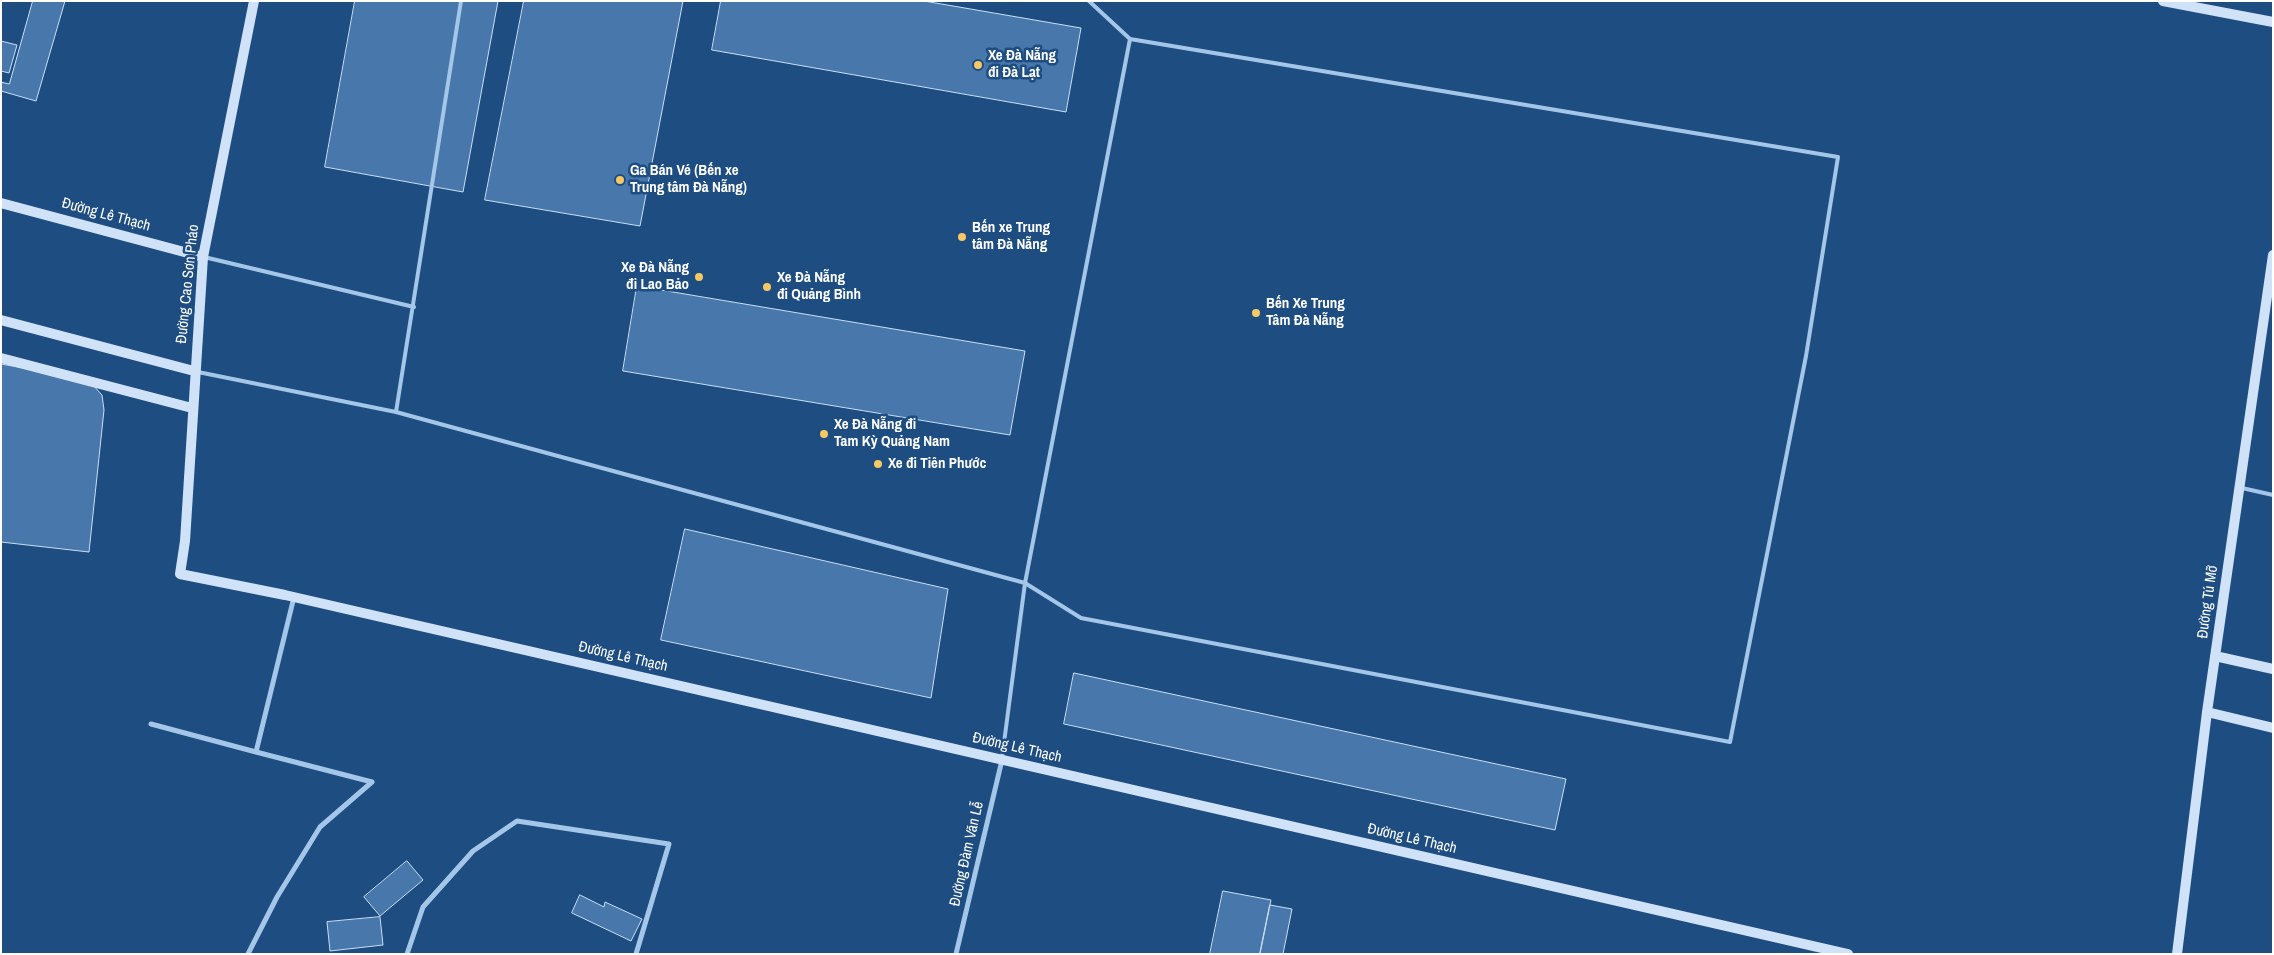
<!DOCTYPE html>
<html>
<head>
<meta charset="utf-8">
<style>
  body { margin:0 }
  #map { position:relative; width:2274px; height:955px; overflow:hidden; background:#1e4d82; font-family:"Archivo Narrow",sans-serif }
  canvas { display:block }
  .frame { position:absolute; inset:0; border:2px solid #fff; pointer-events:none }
</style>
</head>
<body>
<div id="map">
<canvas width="2274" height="955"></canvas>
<div class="frame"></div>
</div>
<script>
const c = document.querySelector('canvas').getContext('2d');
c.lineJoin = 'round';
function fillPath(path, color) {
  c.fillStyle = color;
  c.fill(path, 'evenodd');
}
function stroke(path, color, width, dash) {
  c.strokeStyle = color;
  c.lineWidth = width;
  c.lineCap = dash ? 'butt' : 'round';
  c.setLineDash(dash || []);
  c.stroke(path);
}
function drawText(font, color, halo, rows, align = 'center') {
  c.font = font + ' "Archivo Narrow",sans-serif';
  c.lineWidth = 5;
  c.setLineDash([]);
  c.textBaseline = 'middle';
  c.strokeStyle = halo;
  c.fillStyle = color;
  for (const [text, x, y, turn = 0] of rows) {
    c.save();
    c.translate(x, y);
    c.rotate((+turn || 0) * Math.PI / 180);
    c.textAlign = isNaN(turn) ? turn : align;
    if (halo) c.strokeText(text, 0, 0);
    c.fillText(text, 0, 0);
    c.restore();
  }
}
const building = new Path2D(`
  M33,1H65L36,101L1,91V82L9,84Z
  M355,1H498L463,192L325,167Z
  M524,1H683L640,226L485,200Z
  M721,1H924L1081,28L1066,112L712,50Z
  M1,41L17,45L9,73L1,71Z
  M637,286L1025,351L1010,435L623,371Z
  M1,364L57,374L92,384L102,395L104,410L89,552L1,542Z
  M685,529L948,589L931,698L661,640Z
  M1074,673L1566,779L1555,830L1064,724Z
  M407,861L423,880L380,916L364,897Z
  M1223,891L1271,900L1260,954H1210Z
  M580,895L604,907L605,902L642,919L631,941L572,913Z
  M1270,905L1292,909L1283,954H1260Z
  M380,917L383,945L330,951L327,922Z`);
fillPath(building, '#4777ab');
stroke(building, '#c9dff7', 1);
stroke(new Path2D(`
  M204,257L414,307
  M198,372L396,412L1025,583L1130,39L1089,1
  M396,412L461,1
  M2242,488L2273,495
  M1002,758L1025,583L1081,618L1730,742L1806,356L1838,157L1130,39`), '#a4c6e9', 4);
stroke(new Path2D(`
  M294,597L256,752L372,782
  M151,724L256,752
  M248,954L277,897L320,827L372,782
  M407,954L423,907L473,851L517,821L669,844L636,954
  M956,954L1002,760`), '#a4c6e9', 5);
stroke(new Path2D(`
  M254,1L203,257L185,541L180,574L285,595L1848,954
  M2163,1L2273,22
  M1,203L203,257
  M1,320L194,371
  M1,358L192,408
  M2215,656L2273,669
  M2207,712L2273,728
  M2177,954L2207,712L2273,255`), '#cfe2f7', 10);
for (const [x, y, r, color] of [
  [978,65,5,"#f8c864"],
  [620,180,5,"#f8c864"],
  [962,237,5,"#f8c864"],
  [699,277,5,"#f8c864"],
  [767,287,5,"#f8c864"],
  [1256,313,5,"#f8c864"],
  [824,434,5,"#f8c864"],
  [878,464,5,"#f8c864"]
]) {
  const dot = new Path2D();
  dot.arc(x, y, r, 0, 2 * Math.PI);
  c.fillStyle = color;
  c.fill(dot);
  stroke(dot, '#1e4d82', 2);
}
drawText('bold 15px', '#fff', '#1e4d82', [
  ["Xe Đà Nẵng",988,56],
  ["đi Đà Lạt",988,73],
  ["Ga Bán Vé (Bến xe",630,171],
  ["Trung tâm Đà Nẵng)",630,188],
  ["Bến xe Trung",972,228],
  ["tâm Đà Nẵng",972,245],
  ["Xe Đà Nẵng",689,268,"right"],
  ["đi Lao Bảo",689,285,"right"],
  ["Xe Đà Nẵng",777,278],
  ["đi Quảng Bình",777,295],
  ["Bến Xe Trung",1266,304],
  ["Tâm Đà Nẵng",1266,321],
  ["Xe Đà Nẵng đi",834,425],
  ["Tam Kỳ Quảng Nam",834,442],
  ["Xe đi Tiên Phước",888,464]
], 'left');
drawText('15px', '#fff', '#1e4d82', [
  ["Đường Lê Thạch",106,215,15],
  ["Đường Cao Sơn Pháo",188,284,-84],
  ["Đường Tú Mỡ",2208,602,-82],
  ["Đường Lê Thạch",623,657,13],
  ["Đường Lê Thạch",1017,748,13],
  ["Đường Lê Thạch",1412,839,13],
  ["Đường Đàm Văn Lễ",967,854,-77]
]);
</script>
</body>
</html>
